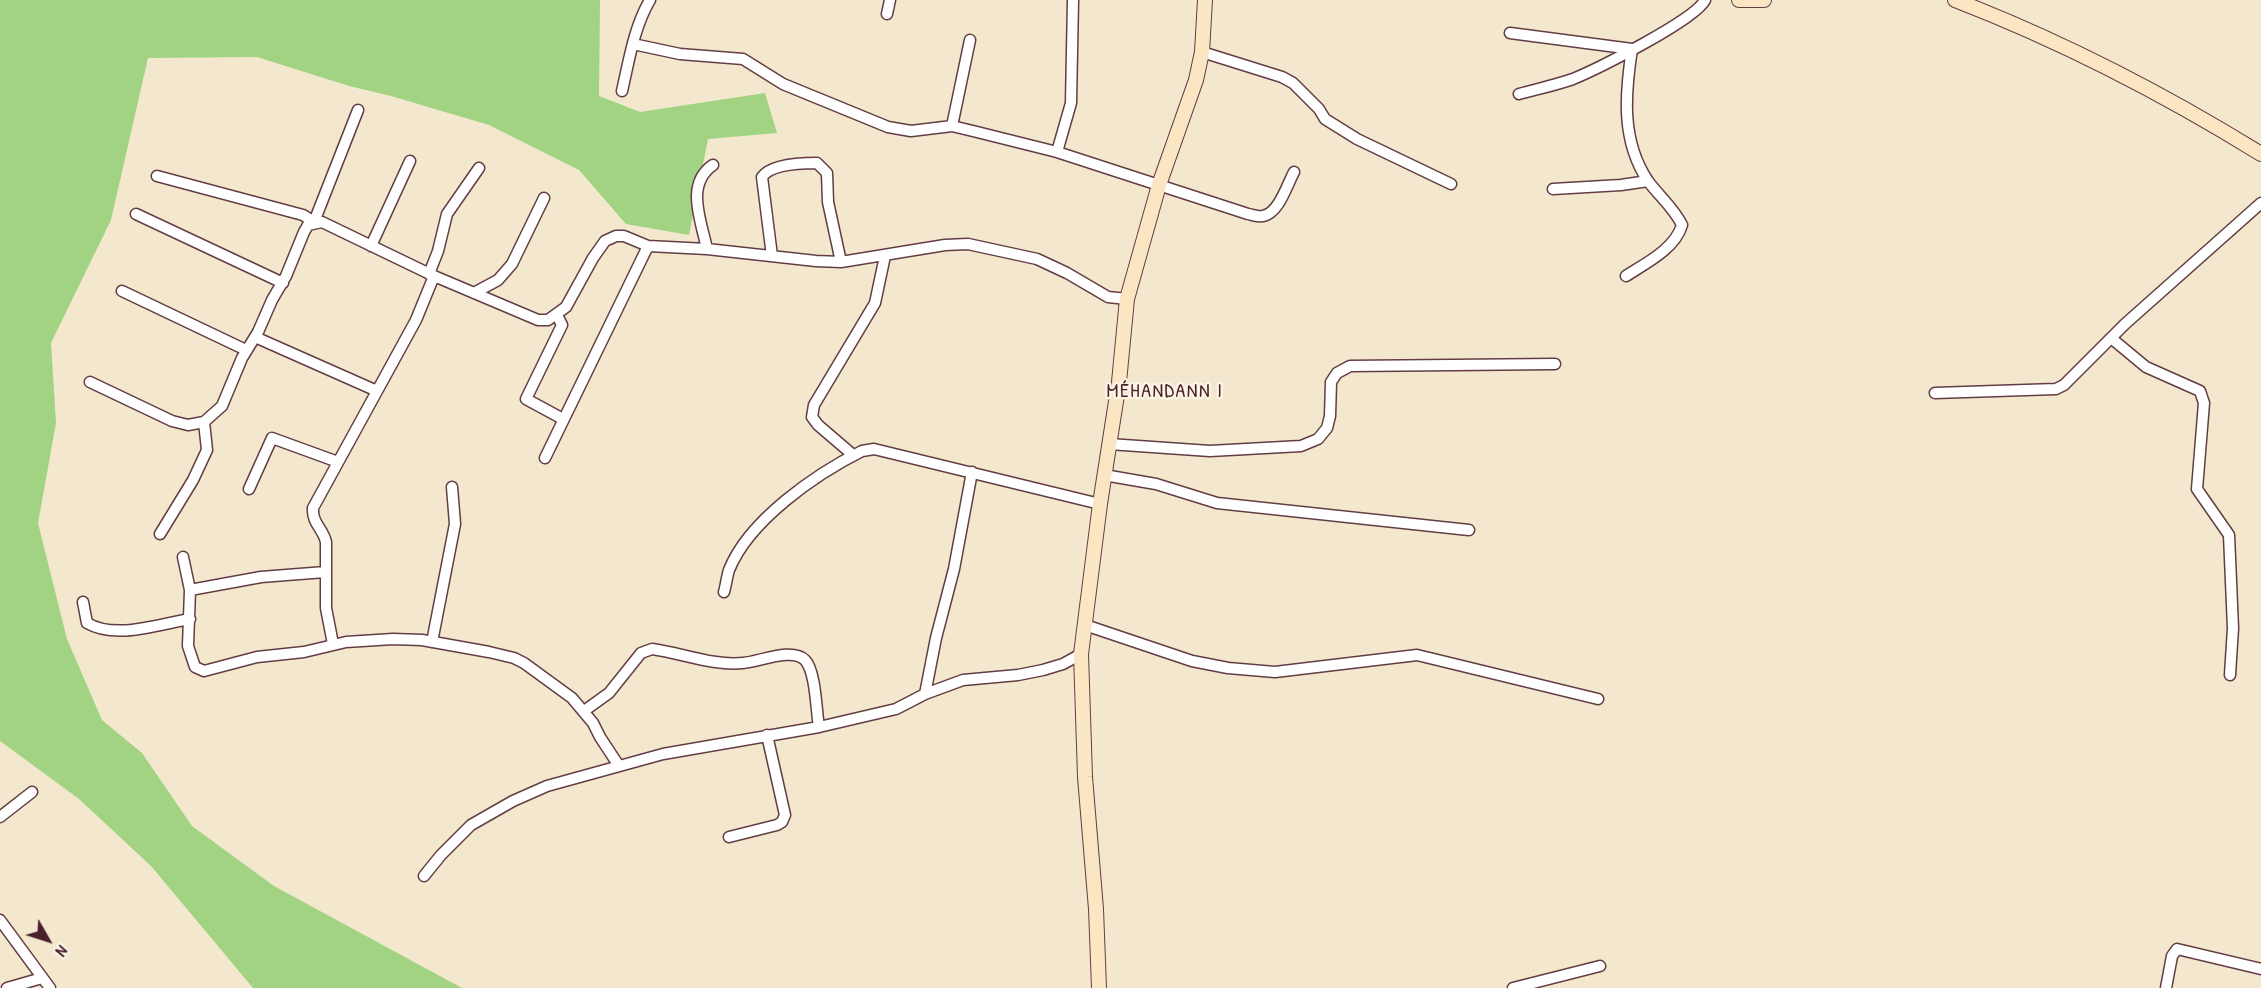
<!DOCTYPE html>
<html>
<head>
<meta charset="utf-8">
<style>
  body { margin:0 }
  #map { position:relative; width:2261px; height:988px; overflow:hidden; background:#f3e8ce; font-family:"Patrick Hand",sans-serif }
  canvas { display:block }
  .north { position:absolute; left:18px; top:910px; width:60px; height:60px; -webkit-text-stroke:4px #fcf5e5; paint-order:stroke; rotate:129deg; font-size:16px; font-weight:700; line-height:24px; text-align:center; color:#4a1f2b }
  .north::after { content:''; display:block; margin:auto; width:21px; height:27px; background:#4a1f2b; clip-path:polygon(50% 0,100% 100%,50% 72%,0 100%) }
</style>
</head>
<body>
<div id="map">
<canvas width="2261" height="988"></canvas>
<div class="north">N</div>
</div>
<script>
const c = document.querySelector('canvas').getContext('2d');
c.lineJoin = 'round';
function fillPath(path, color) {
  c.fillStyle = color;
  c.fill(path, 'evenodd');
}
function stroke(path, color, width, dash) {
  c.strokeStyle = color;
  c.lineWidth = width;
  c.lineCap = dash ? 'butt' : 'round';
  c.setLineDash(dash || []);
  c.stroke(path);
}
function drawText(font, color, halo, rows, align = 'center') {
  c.font = font + ' "Patrick Hand",sans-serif';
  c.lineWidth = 4.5;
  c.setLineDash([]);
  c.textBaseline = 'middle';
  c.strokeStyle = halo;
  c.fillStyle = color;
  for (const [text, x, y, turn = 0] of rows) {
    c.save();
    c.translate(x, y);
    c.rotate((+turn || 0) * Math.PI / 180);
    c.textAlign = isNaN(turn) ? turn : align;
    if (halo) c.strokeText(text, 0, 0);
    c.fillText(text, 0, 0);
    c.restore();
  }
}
fillPath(new Path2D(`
  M0,0H600L599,96L640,112L765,93L777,133L708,139L689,235L626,224L579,170L489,125L391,96L349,86L257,57L148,58L111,220L51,343L56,423L38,523L67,639L102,720L142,753L192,826L274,886L462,988H253L151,866L79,799L0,741Z`), '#a2d382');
const street = new Path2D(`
  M887,14L890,0
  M1510,33L1632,49C1625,94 1621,141 1648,181C1659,196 1674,208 1682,225C1675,249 1646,263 1626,276
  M633,44L680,54L743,59L783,84L888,127L911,131L952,126L977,132L1057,152L1248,214C1253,215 1259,217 1263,216C1279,213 1287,185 1294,172
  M1202,52L1282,77L1293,83L1319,109L1325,119L1357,139L1451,184
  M622,91C629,61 634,27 650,0
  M1519,94C1537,89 1556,85 1573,79C1597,69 1695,20 1705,0
  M952,126L970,40
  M1057,152L1071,103L1073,0
  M157,176L303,215L314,222L358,110
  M1553,189L1621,185L1648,181
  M136,214L283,283
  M371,246L410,161
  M707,249C701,220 685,184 713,165
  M772,256L762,177C771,164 802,163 817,163L827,173L828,202L841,262
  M429,274L438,251L447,214L479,168
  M122,291L246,350
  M474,293L498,280L512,264L544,198
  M557,315L562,325L526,399L563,419
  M255,337L377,391
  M2111,338L2146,367L2200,391L2204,403L2197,489L2229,535L2233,628L2230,675
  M90,382L172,421L188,425L204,422L222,406L242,358L258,332L272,300L286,276L304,232L308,225L322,222L434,276L538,320H548L566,307L593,258L605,241L616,236H624L648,246L707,249L816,261L841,262L945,245L968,244L1037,259L1067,273L1108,297L1127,299
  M1935,393L2056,389L2064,385L2125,324L2261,203
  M1109,444L1210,451L1301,446L1318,439L1327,428L1330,416L1331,382L1337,373L1350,366L1555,364
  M853,455L818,425L812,417L814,405L875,303L885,256
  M545,458L648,246
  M1104,475L1156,484L1217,503L1469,530
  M249,489L272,438L338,462
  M160,534L193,480L207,450L204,422
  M183,557L190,590L188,646L195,667L204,671L257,657L304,652L346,642L393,639L422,640L489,652L514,658L524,663L572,698L593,723L600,737L619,766
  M190,590L261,577L325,572
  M724,592C726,585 727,576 729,570C749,520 816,474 862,451L874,449L1100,504
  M83,602L87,623C116,640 159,624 190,619
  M1085,625L1192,661L1228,668L1275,672L1417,655L1598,699
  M432,642L455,524L452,487
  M333,644L326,608V542C323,528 312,524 313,508L416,320L434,276
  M925,694L936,638L954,569L972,472
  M584,711L609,693L641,653L652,649C682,653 713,666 743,663C759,662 792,647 805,660C816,672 816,710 819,727
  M0,817L32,792
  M729,837L777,825L782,822L785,815L767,735
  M424,876L441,855L471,825L513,801L547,786L663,754L819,727L896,709L925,694L963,680L1018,675L1043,670L1063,664L1081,654
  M0,920L50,988
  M7,988L42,978
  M1513,988L1600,966
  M2166,988L2172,956L2177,949L2261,969`);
const secondary = new Path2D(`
  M1739,0H1764
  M1955,0C2061,41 2164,94 2261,154
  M1099,988L1096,909L1085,777L1081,654L1100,504L1119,382L1127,299L1159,185L1196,80L1202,52L1205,0`);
stroke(street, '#633d43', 13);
stroke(secondary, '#633d43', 16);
stroke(street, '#fff', 10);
stroke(secondary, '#fbe6c4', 14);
c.letterSpacing = '1.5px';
drawText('20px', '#4a1f2b', '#fcf5e5', [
  ["MÉHANDANN I",1165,392]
]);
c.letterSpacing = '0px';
</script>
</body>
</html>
